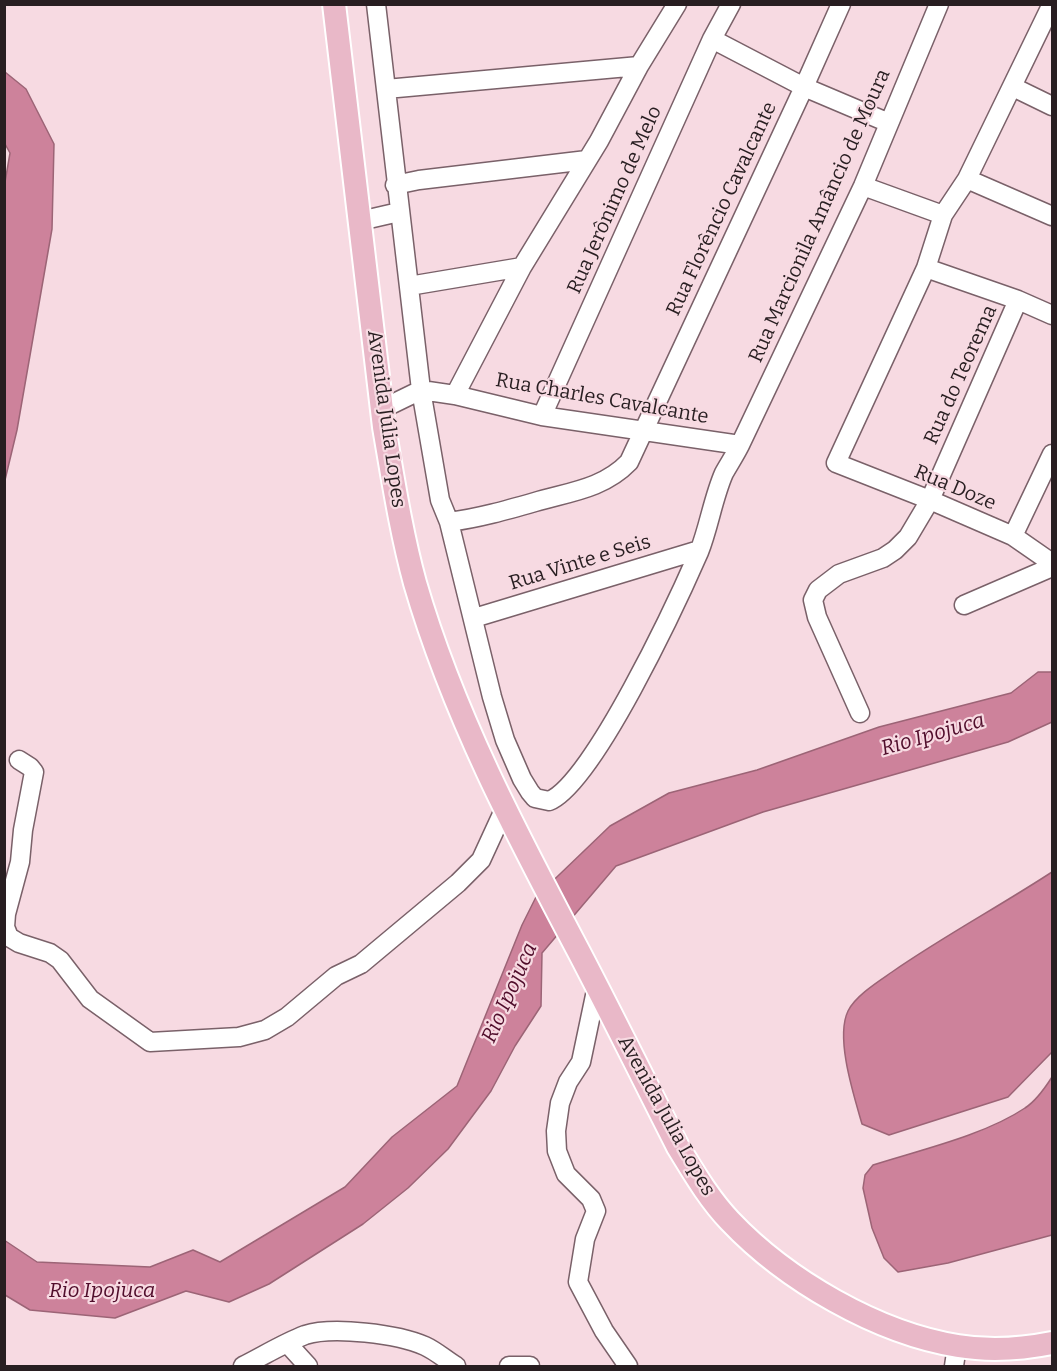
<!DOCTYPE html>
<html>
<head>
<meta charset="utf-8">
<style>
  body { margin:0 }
  #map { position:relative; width:1057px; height:1371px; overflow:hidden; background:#f7dae2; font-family:Bitter,serif }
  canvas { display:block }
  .frame { position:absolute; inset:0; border:6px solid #281e21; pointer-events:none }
</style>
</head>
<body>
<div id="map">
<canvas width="1057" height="1371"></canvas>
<div class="frame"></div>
</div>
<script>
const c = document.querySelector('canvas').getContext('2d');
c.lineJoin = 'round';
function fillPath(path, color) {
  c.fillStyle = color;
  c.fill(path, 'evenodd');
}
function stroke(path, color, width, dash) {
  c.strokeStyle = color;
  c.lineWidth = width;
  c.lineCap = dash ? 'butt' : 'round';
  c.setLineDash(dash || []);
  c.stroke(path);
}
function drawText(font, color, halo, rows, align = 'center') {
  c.font = font + ' Bitter,serif';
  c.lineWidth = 4.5;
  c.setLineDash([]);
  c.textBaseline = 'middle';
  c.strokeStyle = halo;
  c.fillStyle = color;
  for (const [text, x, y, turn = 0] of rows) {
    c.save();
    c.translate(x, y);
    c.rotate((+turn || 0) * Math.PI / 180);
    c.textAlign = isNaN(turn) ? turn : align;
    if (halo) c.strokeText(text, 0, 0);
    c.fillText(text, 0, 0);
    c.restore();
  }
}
const water = new Path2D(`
  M5,72L26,89L54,144L52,229L17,430L5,480L4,188L10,153L5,144Z
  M1038,672H1052V722L1008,742L763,812L616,866L542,953L541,1006L515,1046L491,1091L448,1149L408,1188L363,1224L269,1284L229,1302L186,1291L115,1318L30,1310L5,1295L4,1240L37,1262L150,1267L193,1250L220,1262L345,1187L392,1137L457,1086L522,925L536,897L610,826L669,793L757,770L879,727L1011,693Z
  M1052,872V1052L1008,1097L889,1135L862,1124C854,1096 835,1038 848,1011C855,996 879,981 892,972C944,936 1000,906 1052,872Z
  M1052,1077V1235L948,1263L898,1272L884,1258L872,1228L863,1188L865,1175L873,1165C920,1150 985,1135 1025,1108C1036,1101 1045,1088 1052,1077Z`);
fillPath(water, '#cd829b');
stroke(water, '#9c6476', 1.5);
const minor = new Path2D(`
  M376,4L421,390L440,500L449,522L492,697L505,740L522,779L530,792L535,798L549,801C593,784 678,600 699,552C709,527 713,498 724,473C729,464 735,455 740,445L863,186L939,4
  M1052,4L967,179L943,215L926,268L836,463L930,500L1013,536L1052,563
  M712,39L804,87L889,123
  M1013,87L1052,106
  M386,89L639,66
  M967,179L1052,216
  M395,185L419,180L587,160
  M863,186L943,215
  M360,221L399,212
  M926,268L1018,300L1052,315
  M409,286L522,267
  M421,390L455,395L542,416L740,445
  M455,395L522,267L599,141L639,66L677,4
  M382,409L421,390
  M542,416L712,39L731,4
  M449,522C479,518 507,510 535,502C569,492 603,489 629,462L804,87L841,4
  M1013,536L1052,454
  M964,605L1052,567
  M474,618L699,550
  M860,713L817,617L813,600L818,590L839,574L883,558L895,550L908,537L930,500L1018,300
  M19,760L30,767L34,772L23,830L20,862L6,914L5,927L9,937L19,943L50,953L60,960L90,999L150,1042L239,1037L265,1030L287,1017L336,976L361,964L458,883L481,860L504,810
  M597,986L581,1062L568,1082L560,1103L556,1131L557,1151L566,1174L591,1199L596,1211L585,1239L578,1282L604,1331L628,1366
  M287,1343L308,1366
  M243,1366C263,1356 284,1343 305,1335C333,1326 398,1334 425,1346C436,1351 446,1360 456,1366
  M509,1366H530
  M954,1366L957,1346`);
const major = new Path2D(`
  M334,4L384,427C393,479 401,532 415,583C453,714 516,833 579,952C613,1017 645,1082 678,1147C694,1173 709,1199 730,1221C786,1280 877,1333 958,1346C988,1351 1022,1349 1052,1343`);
stroke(minor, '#7a6169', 21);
stroke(major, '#fff', 26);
stroke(minor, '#fff', 18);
stroke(major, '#e9b8c8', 22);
drawText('20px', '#281e21', '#f7dae2', [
  ["Rua Jerônimo de Melo",615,200,-66],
  ["Rua Florêncio Cavalcante",722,209,-65],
  ["Rua Marcionila Amâncio de Moura",820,216,-66],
  ["Rua do Teorema",961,375,-66],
  ["Rua Charles Cavalcante",602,399,10],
  ["Avenida Júlia Lopes",386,419,82],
  ["Rua Doze",955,488,23],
  ["Rua Vinte e Seis",580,563,-17],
  ["Avenida Julia Lopes",666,1116,61]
]);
drawText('italic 21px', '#500d2b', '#f7dae2', [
  ["Rio Ipojuca",933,735,-16],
  ["Rio Ipojuca",510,993,-66],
  ["Rio Ipojuca",102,1291]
]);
</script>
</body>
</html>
